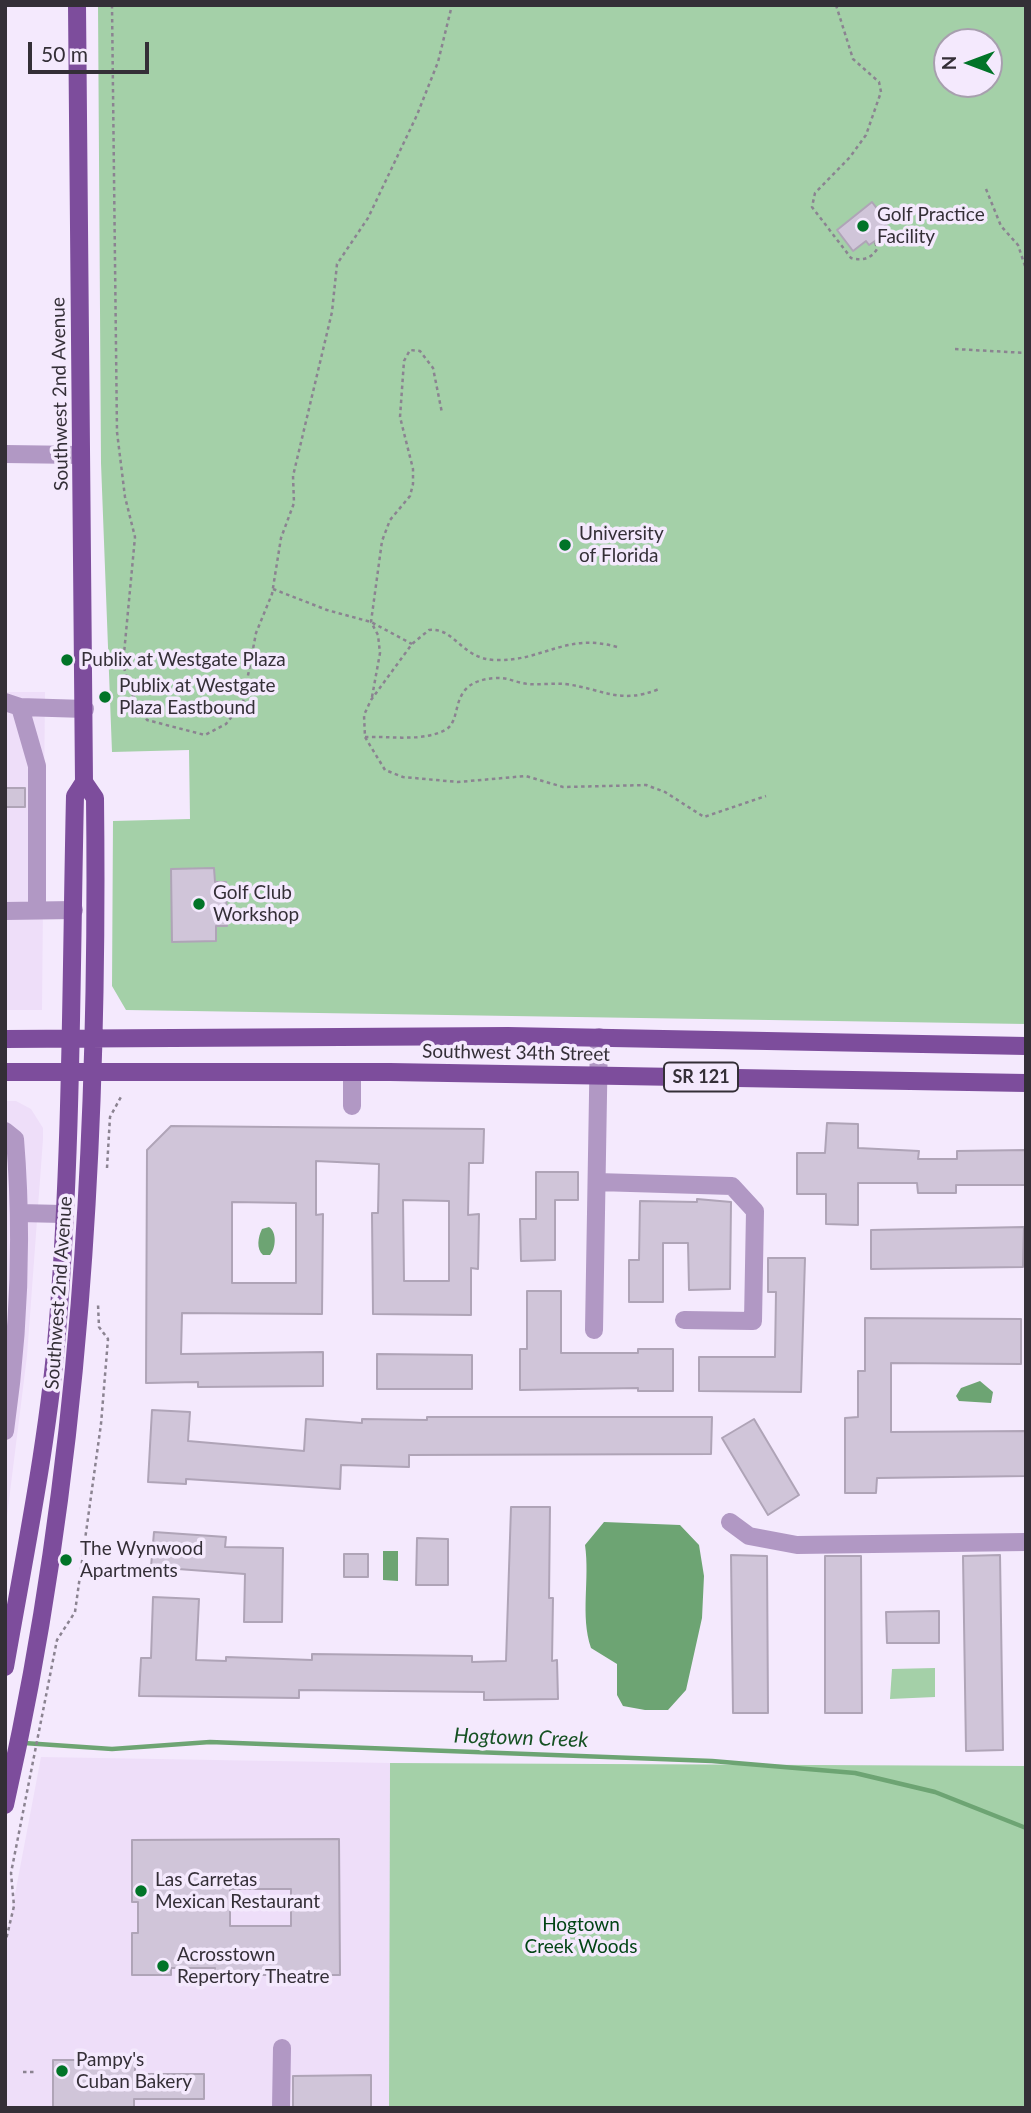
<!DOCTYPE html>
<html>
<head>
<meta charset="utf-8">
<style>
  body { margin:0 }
  #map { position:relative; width:1031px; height:2113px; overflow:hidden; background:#f4e9fd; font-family:Lato,sans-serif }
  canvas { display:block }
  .frame { position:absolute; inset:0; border:7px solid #342f37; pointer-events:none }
  .north { position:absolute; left:933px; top:28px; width:70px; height:70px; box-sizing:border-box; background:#f4e9fd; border:2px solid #a79fae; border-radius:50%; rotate:270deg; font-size:19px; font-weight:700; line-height:28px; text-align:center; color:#342f37 }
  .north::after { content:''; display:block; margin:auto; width:24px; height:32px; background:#017428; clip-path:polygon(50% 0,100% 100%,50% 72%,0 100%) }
  .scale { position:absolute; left:28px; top:42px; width:121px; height:32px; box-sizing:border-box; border:4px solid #342f37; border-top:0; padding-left:9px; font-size:21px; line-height:24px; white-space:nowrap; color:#342f37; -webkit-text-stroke:5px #f4e9fd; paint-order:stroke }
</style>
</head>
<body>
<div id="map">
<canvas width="1031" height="2113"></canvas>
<div class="frame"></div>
<div class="north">N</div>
<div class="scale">50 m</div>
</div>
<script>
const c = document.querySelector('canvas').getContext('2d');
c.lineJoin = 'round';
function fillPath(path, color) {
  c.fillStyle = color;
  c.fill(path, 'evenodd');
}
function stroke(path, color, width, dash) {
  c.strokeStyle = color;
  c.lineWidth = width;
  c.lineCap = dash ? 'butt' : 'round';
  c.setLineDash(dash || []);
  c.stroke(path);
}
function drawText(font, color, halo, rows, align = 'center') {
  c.font = font + ' Lato,sans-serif';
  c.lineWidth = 7;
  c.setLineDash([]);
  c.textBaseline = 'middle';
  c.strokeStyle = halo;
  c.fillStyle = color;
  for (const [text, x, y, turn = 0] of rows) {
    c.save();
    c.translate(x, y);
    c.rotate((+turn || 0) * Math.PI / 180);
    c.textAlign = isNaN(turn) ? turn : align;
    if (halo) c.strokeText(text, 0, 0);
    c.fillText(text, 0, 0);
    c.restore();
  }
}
fillPath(new Path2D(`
  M5,692H45L42,1010H5Z
  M5,1101H16L31,1109L43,1128V1139L27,1356L5,1532Z
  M41,1757L390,1763L389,2108H5V1947Z`), '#eedef9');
fillPath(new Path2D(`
  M98,5H1026V1024L126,1010L112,986L113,821L190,819L189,750L112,752L101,463ZM947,42H989V84H947Z
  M935,1668V1697L890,1699L892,1669Z
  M390,1763L1026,1766V2108H389Z`), '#a4d0a8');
fillPath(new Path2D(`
  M269,1227C277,1232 276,1248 270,1255H263C256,1249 258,1237 262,1229Z
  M980,1381L993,1392L991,1403L959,1401L956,1396L961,1388Z
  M604,1522L680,1525L699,1545L704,1576L702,1618L686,1690L668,1710H645L623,1706L617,1695V1664L591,1648C580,1615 590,1580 585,1545Z
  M383,1551H398V1581L383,1580Z`), '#6da473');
stroke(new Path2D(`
  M24,1743L112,1749L210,1742L712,1761L855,1773L935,1792L1026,1828`), '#6da473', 4.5);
const building = new Path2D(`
  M872,202L888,223L877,233L880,237L875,241L869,245L866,241L853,251L837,230Z
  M5,788H25V807H5Z
  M214,868L215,882H226L227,926H216V941L172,942L171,869Z
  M827,1123L858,1124V1148L919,1151L918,1159H957V1151L1026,1150V1185H956V1193H918L917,1183H858V1225L826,1224V1194H797V1153H825Z
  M171,1126L484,1129L483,1163H469L468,1215L479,1214L478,1269L471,1268V1315L373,1314L372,1213H378L379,1164L316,1161V1215L323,1214L322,1314L182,1313L181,1354L323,1352V1386L198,1387V1382L146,1383L147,1150ZM403,1200L449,1201V1281H404ZM232,1202L296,1203V1283H232Z
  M536,1172H578V1200H555V1260L521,1261L520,1219H536Z
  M697,1199L731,1202L730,1289L689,1290L688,1243H663V1302H629V1260H639L640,1201L697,1202Z
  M1024,1227L1023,1267L871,1269V1230Z
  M768,1258H805L801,1392L699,1391V1357H775L776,1292H768Z
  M527,1291H561V1353H638V1349H673V1391H638V1388L520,1390V1349H527Z
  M865,1318L1021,1319V1364L891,1363V1432L1026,1431V1476L877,1478L876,1493H845V1418L858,1417V1371H865Z
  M377,1354L472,1355V1389H377Z
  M152,1410L190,1412L188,1441L304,1451L306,1419L362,1423V1419L427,1420V1417H712L711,1454L409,1455V1467L341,1465L340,1489L186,1479V1484L148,1482Z
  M754,1419L799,1495L768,1515L722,1438Z
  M511,1507H550L549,1598H553L552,1661L557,1660L558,1699L484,1700V1692L299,1690V1698L139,1696L141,1658H151L153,1597L199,1599L196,1660L226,1661V1657L312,1660V1654L472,1656V1662L506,1661Z
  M154,1532L226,1537L225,1547L283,1548L282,1622H244L245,1574L151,1567Z
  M417,1538L448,1539V1585H416Z
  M344,1554H368V1577H344Z
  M731,1555L767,1556L768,1713H733Z
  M1000,1555L1003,1750L966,1751L963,1556Z
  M825,1556H861L862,1713H825Z
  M939,1611V1643H887L886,1612Z
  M339,1839L340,1975H215V1968H171V1975H132V1933H138V1902H132V1840ZM230,1889H291V1926H230Z
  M53,2060H135V2074H204V2099H134V2108H53Z
  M371,2075V2108H293V2076Z`);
fillPath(building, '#d0c5d9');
stroke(building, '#afa4b7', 2);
stroke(new Path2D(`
  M112,5L117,432L125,497L135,537L123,664L131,692L147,720L205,735L226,724L243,702L256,633L272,594L281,538L294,503L293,476L332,312L337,264L368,218L417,115L438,62L452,5
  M836,5L853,59L879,82L881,92L866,135L850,157L815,193L812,207L851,258C862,261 871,259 877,249L875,241
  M986,189L1001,226L1018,245L1026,269
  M955,349L1026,353
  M273,589L327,610L371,622L412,644
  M617,647C566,632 542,662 495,660C461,659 455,627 429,630L412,644L371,700L364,715L365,737L385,770L403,777L458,782L526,776L563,787L646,785L665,792L704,817L766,796
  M372,697L380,653L378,635L371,622L382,541L390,520L410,496L413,484V469L400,417L404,361L410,350L420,351L433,368L442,413
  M365,737C389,736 423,742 445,730C465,720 445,681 496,678C507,677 517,683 528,684C540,685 553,683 565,684C604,689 619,705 659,689
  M107,1168L110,1117L122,1095
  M5,1944L14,1906L11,1873L57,1640L75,1612L101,1424L108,1339L99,1327L98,1304
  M23,2072H36`), '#8b8391', 2.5, [3.5, 3.5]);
stroke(new Path2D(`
  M5,454L81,455
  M5,702L20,707L85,709
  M20,707L37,766V910
  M5,911L74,910
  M352,1072V1106
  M5,1131L15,1139C23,1237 19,1334 5,1431
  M597,1182L732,1186L755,1211L753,1321L684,1320
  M19,1213L63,1214
  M594,1330L599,1037
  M730,1522L749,1536L797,1545L1026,1542
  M281,2108L282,2048`), '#b198c4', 18);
stroke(new Path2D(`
  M5,1039L508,1036L1026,1046
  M5,1072H390L1026,1083
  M5,1667C25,1552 49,1437 58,1321C72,1146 71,971 75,796L84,782L77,5
  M5,1805C80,1475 99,1136 95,798L84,782`), '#7d4d9c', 18);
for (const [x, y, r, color] of [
  [863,226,7,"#017428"],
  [565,545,7,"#017428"],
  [67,660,7,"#017428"],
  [105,697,7,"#017428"],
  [199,904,7,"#017428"],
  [66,1560,7,"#017428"],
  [141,1891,7,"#017428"],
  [163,1966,7,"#017428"],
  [62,2071,7,"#017428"]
]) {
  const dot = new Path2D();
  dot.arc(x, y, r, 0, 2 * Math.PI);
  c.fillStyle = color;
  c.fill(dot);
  stroke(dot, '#f4e9fd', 2.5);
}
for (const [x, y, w] of [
  [701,1077,74]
]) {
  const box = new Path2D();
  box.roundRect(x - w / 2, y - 14.5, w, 29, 5);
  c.fillStyle = '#f4e9fd';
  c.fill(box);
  stroke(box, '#342f37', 2);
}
drawText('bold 18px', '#342f37', null, [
  ["SR 121",701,1077]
]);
drawText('19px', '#342f37', '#f4e9fd', [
  ["Golf Practice",877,215],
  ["Facility",877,237],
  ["University",579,534],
  ["of Florida",579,556],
  ["Publix at Westgate Plaza",81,660],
  ["Publix at Westgate",119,686],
  ["Plaza Eastbound",119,708],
  ["Golf Club",213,893],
  ["Workshop",213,915],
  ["The Wynwood",80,1549],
  ["Apartments",80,1571],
  ["Las Carretas",155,1880],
  ["Mexican Restaurant",155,1902],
  ["Acrosstown",177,1955],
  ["Repertory Theatre",177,1977],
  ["Pampy's",76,2060],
  ["Cuban Bakery",76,2082]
], 'left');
drawText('19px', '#342f37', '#f4e9fd', [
  ["Southwest 2nd Avenue",60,394,-91],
  ["Southwest 34th Street",516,1053,1],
  ["Southwest 2nd Avenue",59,1293,-86]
]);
drawText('19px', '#034516', '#f4e9fd', [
  ["Hogtown",581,1925],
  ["Creek Woods",581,1947]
]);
drawText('italic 21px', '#155122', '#f4e9fd', [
  ["Hogtown Creek",521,1738,2]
]);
</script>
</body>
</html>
